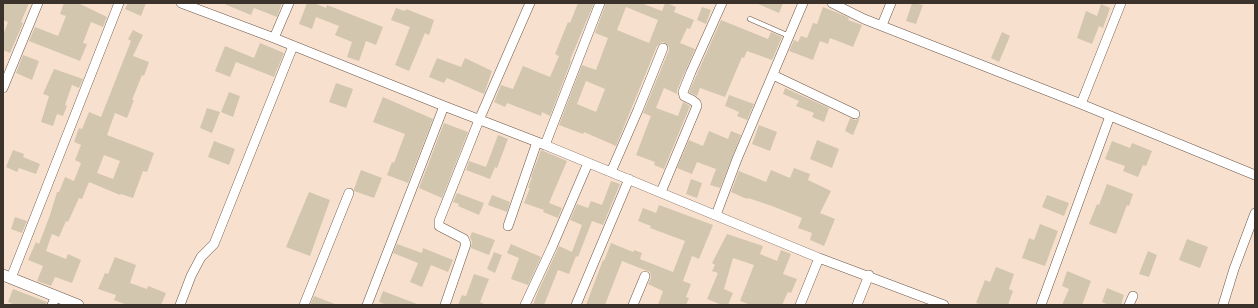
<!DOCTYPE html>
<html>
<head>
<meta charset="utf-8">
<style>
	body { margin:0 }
	#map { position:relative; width:1258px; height:308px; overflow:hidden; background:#f8e0cf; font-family:Inter,sans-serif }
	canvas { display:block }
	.frame { position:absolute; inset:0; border:4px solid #3b322b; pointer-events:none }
</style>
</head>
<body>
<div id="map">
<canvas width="1258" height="308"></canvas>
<div class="frame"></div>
</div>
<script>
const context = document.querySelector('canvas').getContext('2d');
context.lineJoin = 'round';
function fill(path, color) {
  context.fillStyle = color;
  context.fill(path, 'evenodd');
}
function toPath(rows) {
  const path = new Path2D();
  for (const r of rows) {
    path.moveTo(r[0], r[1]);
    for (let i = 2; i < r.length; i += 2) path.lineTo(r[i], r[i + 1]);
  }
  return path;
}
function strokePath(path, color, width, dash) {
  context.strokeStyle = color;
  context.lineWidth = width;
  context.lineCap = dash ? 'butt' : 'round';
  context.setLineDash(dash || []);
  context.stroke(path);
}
fill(toPath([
	[3,3,29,3,21,22,23,23,10,53,3,50,3,35,8,22,3,20],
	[64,3,78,3,107,17,103,27,91,22,83,43,87,44,80,61,29,41,35,27,58,36,66,16,60,14],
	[128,3,146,3,141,16,125,9],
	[222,3,282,3,277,17,254,8,251,15],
	[307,3,314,3,326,8,327,5,383,27,376,45,366,41,359,61,347,57,352,42,335,35,339,26,316,17,312,29,299,24],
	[578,3,594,3,570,60,571,61,550,116,542,112,541,116,507,103,505,107,494,102,501,85,513,89,523,66,550,77,559,56,555,54,568,22,570,23],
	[606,3,641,3,662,11,665,3,667,3,676,7,674,12,694,20,690,29,687,28,680,43,695,49,677,90,677,94,664,88,656,108,678,116,683,102,690,106,664,169,654,165,655,162,636,155,651,116,643,113,669,50,669,47,666,43,662,42,657,46,616,146,584,132,583,134,559,125,582,65,596,70,608,38,595,33],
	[626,7,658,20,649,43,617,30],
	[586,81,605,89,596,112,577,104],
	[756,3,783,3,779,13],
	[912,3,923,5,916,24,906,21],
	[1101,4,1110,8,1103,28,1099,26,1092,44,1077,38,1086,11,1097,16],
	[702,7,711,10,706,24,697,20],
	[823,7,843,15,849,18,848,20,862,25,853,47,830,38,828,44,820,41,813,60,789,51,794,40,798,42,801,36,807,38,813,23,817,24],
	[396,8,405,11,406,9,434,20,429,35,425,33,409,71,395,65,410,27,391,20],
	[721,20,768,39,771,32,782,37,772,60,747,51,744,58,742,57,725,97,700,88,697,96,689,92],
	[133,30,143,35,133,56,149,62,144,76,142,75,132,100,134,100,127,118,115,113,107,135,154,153,147,172,143,171,133,198,121,194,120,195,89,182,82,199,79,198,68,222,66,221,59,237,52,234,46,251,66,259,68,254,81,260,72,283,55,277,51,286,37,281,43,266,28,260,36,242,39,244,50,215,57,192,59,192,65,177,74,181,81,163,75,160,81,145,74,142,79,128,82,129,89,112,101,117,131,41,128,39],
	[104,155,120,161,113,179,97,173],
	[1002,32,1010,36,999,62,991,58],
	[260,43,284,53,274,77,236,62,230,77,215,71,225,46,254,58],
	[23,55,39,61,32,80,16,73],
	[437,58,461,67,465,58,492,71,484,94,447,78,444,83,429,77],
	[54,69,83,79,79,88,72,85,65,105,67,106,63,116,57,114,53,126,41,122,49,96,43,94],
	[336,83,353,89,346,108,329,102],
	[785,88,829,108,824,122,812,117,814,113,796,106,799,101,783,94],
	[229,92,240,96,233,117,221,112],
	[729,95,754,104,747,120,737,116,739,112,725,106],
	[383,97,433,119,408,183,387,175,392,162,394,163,405,134,373,122],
	[207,108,220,112,212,133,200,128],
	[850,118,855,120,860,118,853,135,845,131],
	[444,123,468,132,442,198,419,188],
	[759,125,777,132,770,151,752,144],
	[709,131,728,139,731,131,741,135,720,188,710,185,716,169,697,162,692,174,677,168,689,140,703,146],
	[498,135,508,139,497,168,495,167,490,179,466,170,469,161,486,167],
	[817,140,839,149,832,168,810,159],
	[214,141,235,149,229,165,208,157],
	[1112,141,1130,148,1132,143,1152,151,1146,166,1143,165,1138,177,1123,171,1125,166,1105,159],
	[13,150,24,154,23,157,40,164,36,174,19,168,17,172,6,167],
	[541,150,567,161,549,203,562,208,558,218,543,212,544,210,524,203,530,188,528,188,532,177,531,177],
	[794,168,810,174,808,180,831,191,820,213,835,219,824,246,810,240,812,233,798,228,802,218,772,206,748,198,747,199,731,192,739,171,766,182,771,170,790,178],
	[361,170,382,178,374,198,354,191,354,189],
	[691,179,702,183,697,198,686,194],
	[611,181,620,184,603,225,592,221,578,257,576,256,569,274,558,270,544,305,533,305,537,294,559,246,572,252,582,225,570,220,577,204,588,208,591,201,602,205],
	[1107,184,1133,194,1129,206,1127,205,1116,234,1089,224,1097,204,1099,205],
	[309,192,330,200,310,256,286,247],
	[457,193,484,203,479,215,458,206,459,204,453,202],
	[492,195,510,202,507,212,488,205],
	[1047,195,1069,203,1064,216,1042,207],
	[659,205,713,225,699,259,692,256,683,281,691,284,686,297,689,298,686,305,658,305,663,291,648,284,651,278,650,272,622,261,605,305,586,305,603,260,604,261,611,243,633,252,634,250,642,253,640,259,673,272,685,241,650,228,651,226,638,221,643,208,656,213],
	[15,217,27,221,22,233,11,229],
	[1040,224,1058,231,1045,266,1022,258,1029,238,1034,240],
	[472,232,495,240,489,255,471,248,472,242,470,237],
	[727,234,763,246,760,254,777,261,781,250,791,254,783,274,797,279,791,293,788,292,782,305,751,305,740,301,754,265,733,258,724,289,733,293,728,305,722,305,707,299,718,273,712,271,715,265,712,263],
	[1187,239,1208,247,1200,268,1179,260],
	[397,244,422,253,423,248,453,260,448,272,431,265,422,287,410,282,418,263,393,253],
	[511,244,541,257,528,285,511,279,519,258,507,253],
	[1148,251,1157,255,1149,277,1139,274],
	[494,252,502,255,495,273,487,269],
	[115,257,136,265,130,283,147,289,148,286,166,293,161,305,127,305,114,300,116,295,98,289,105,273,108,274],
	[996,267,1014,274,1009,289,1013,291,1008,305,983,305,976,303,985,280,990,282],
	[1067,271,1091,281,1082,305,1062,305,1069,289,1062,286],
	[474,274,489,279,480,302,486,305,458,305,462,295,466,296],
	[1107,288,1124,295,1121,305,1109,305,1102,302],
	[13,289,47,302,46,305,15,305,8,302],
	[383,291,417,304,417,305,386,305,379,302],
	[314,296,335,304,335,305,310,305]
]), '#d2c6ae');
const service = toPath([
	[750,19,789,36]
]);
const minor = toPath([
	[181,3,274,38,444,106,545,145,819,258,944,305],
	[832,3,864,19,1081,104,1255,175],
	[882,25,891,3],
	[274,38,289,3],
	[773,75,855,114],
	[3,88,38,3],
	[1081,104,1121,3],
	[545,145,600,3],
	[611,172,638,110,663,48],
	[661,192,697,106,696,103,692,100,684,96,683,92,691,72,722,3],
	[716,215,737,159,803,3],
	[508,226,537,142],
	[11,278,119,3],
	[52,305,56,296],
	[180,305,191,276,201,257,214,244,293,46],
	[304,305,349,193],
	[367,305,444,106],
	[445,305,466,244,464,239,439,226,439,221,479,120,530,3],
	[525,305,552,247,588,163],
	[576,305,629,179],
	[633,305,645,276],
	[800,305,819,258],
	[857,305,869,275],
	[1041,305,1110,116],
	[1129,305,1133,296],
	[1223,305,1234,269,1255,213]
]);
const tertiary = toPath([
	[3,275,78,305]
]);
strokePath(service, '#6b5748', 5.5);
strokePath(minor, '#6b5748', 10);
strokePath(tertiary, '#6b5748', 12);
strokePath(service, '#fff', 4.5);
strokePath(minor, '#fff', 9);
strokePath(tertiary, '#fff', 11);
</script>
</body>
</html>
